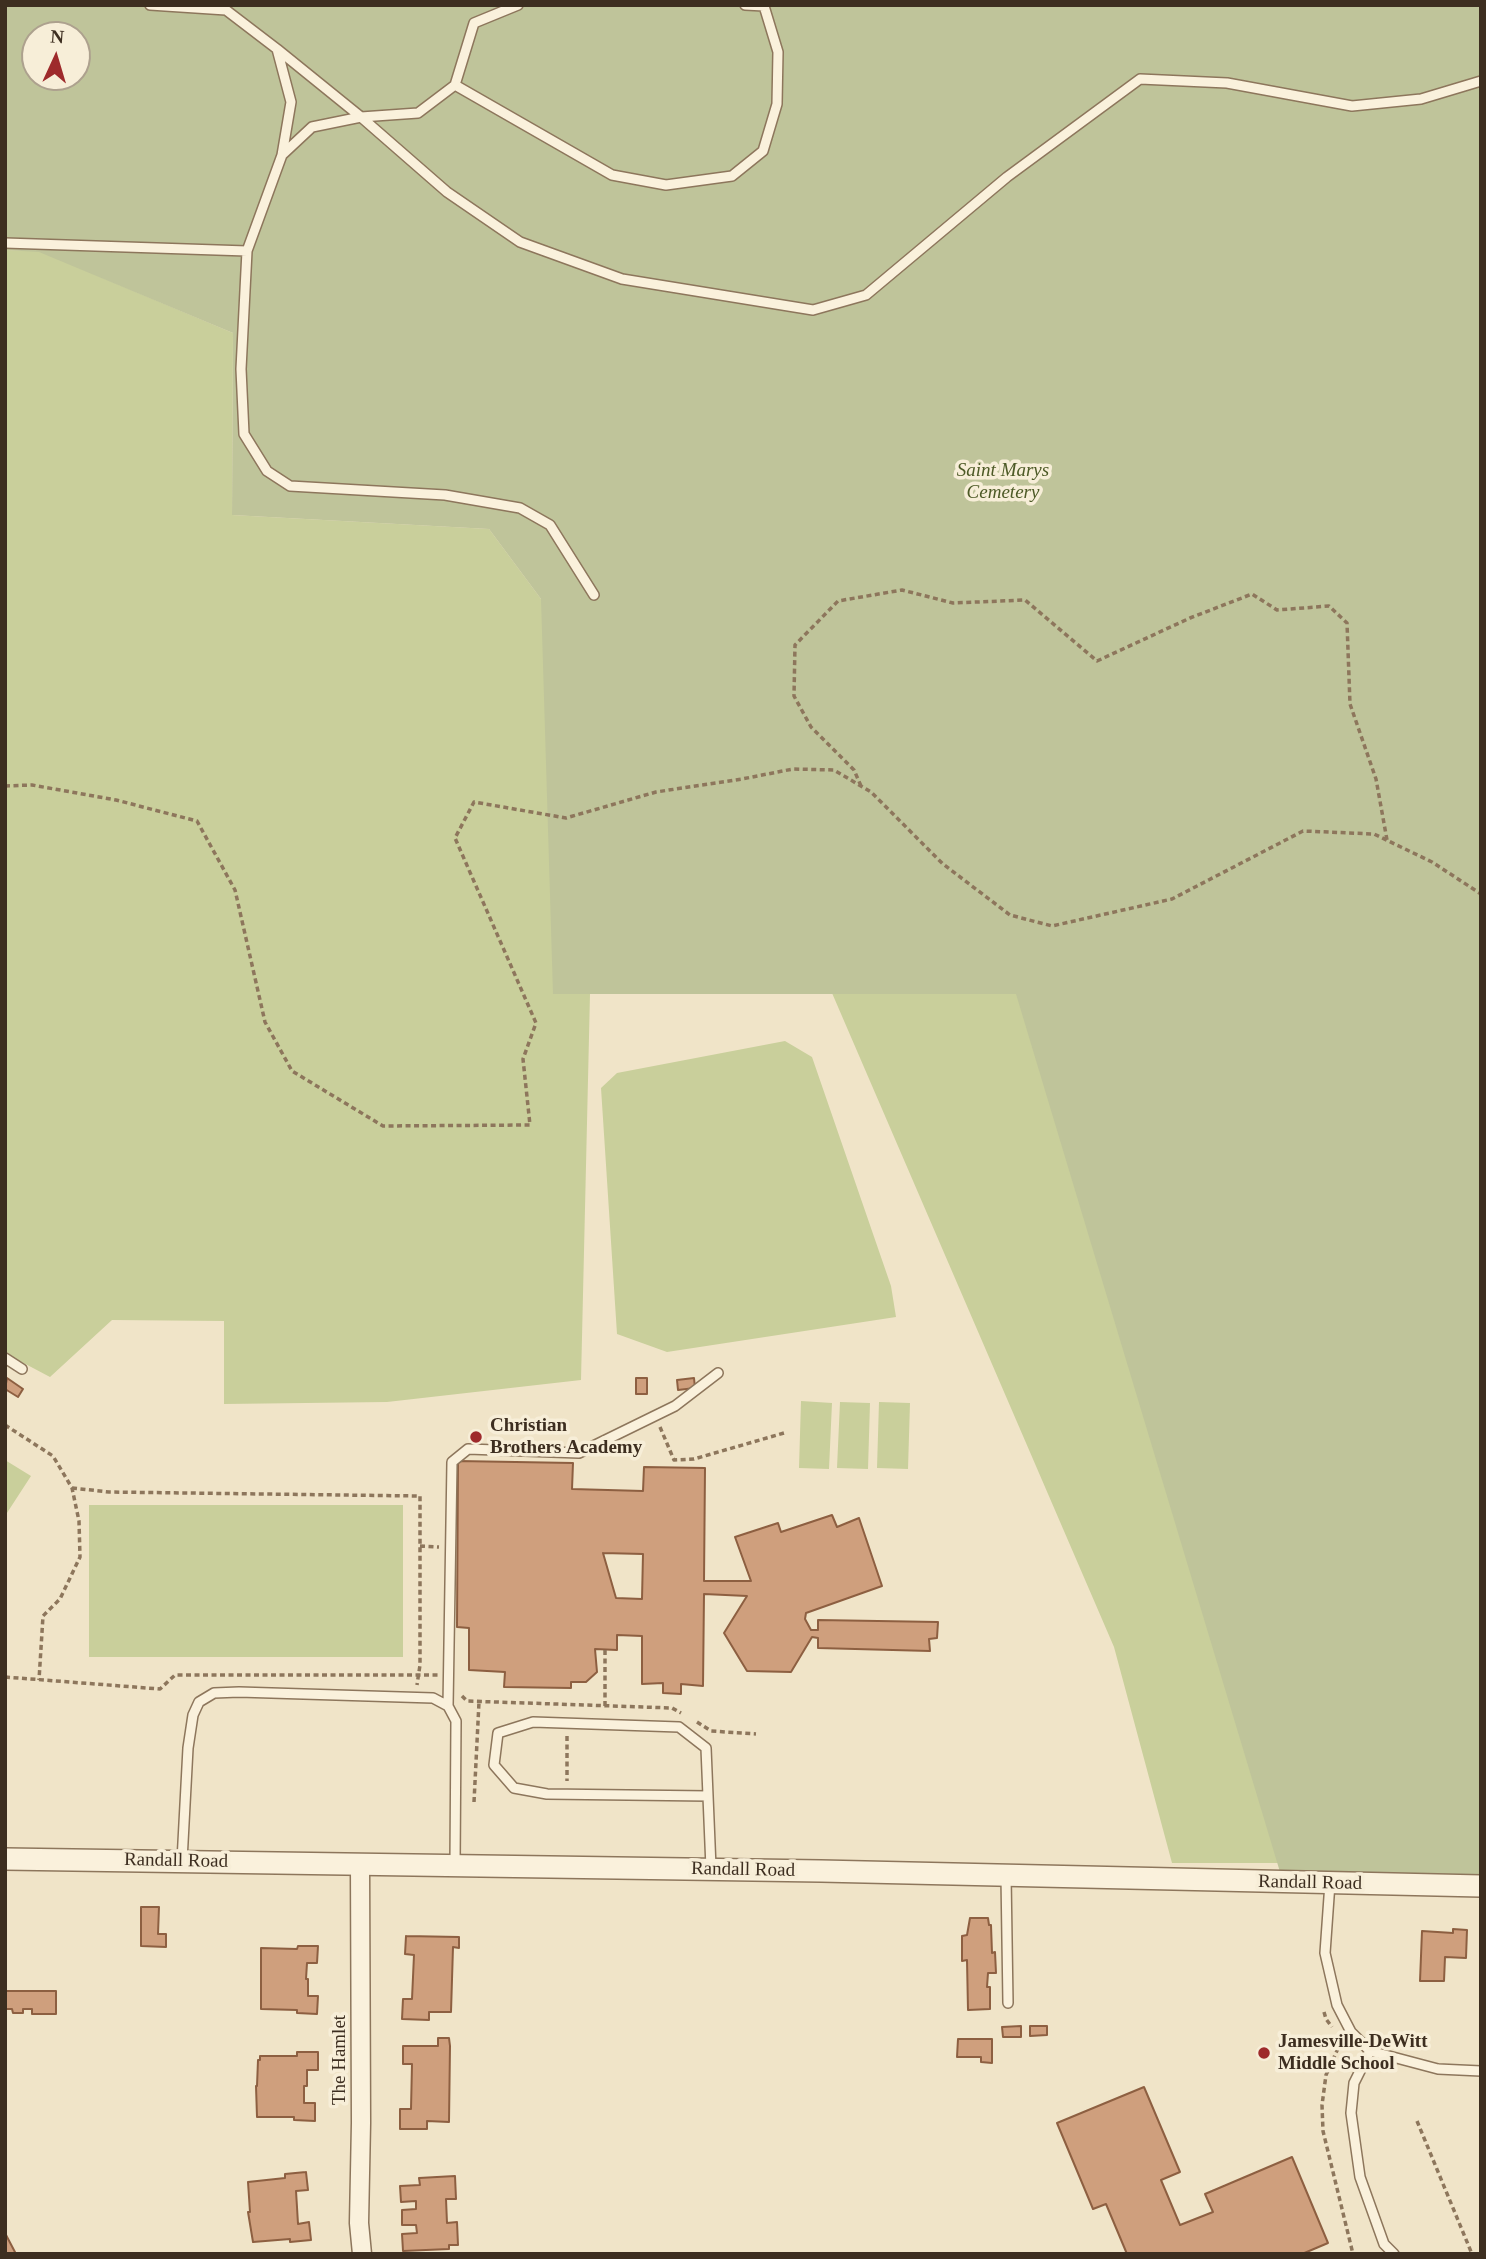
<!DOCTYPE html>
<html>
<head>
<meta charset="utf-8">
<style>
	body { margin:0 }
	#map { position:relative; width:1486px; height:2259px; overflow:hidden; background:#f0e4c8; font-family:"Times New Roman",serif }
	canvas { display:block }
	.frame { position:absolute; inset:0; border:7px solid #3d2e20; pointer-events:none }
	.north { position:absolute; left:21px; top:21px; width:70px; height:70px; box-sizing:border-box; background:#f7eed8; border:2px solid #ada18e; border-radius:50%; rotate:4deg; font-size:19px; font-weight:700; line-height:28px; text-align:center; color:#3d2e20 }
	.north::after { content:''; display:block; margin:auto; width:24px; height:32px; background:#9e2a2b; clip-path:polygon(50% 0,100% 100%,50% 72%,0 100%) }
</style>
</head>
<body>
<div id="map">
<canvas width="1486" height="2259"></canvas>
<div class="frame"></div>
<div class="north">N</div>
</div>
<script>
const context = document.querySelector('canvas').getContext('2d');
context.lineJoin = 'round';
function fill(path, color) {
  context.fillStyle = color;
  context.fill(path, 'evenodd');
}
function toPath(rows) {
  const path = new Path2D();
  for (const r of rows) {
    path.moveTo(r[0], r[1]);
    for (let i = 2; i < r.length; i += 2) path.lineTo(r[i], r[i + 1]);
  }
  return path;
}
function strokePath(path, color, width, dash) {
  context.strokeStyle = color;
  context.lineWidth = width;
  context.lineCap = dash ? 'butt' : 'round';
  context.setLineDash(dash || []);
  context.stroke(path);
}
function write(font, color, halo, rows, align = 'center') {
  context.font = font + ' "Times New Roman",serif';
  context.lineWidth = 7;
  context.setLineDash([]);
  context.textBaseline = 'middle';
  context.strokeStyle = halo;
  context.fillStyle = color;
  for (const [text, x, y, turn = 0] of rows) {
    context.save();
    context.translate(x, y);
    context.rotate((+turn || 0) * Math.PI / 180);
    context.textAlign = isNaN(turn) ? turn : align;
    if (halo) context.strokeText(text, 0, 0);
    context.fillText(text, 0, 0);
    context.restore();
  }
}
fill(toPath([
	[1481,5,1481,1863,1172,1863,1114,1647,832,993,590,994,581,1380,387,1402,224,1404,224,1321,112,1320,50,1377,16,1359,5,1351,5,250,39,251,233,333,232,515,489,529,541,599],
	[785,1041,812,1057,891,1286,896,1317,667,1352,617,1334,601,1088,617,1073],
	[801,1401,832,1403,829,1469,799,1468],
	[840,1402,870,1403,868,1469,837,1468],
	[879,1402,910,1403,908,1469,877,1468],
	[5,1460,31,1476,5,1516],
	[89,1505,403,1505,403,1657,89,1657]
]), '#c9cf9b');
fill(toPath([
	[5,5,1481,5,1481,1886,1283,1882,1016,994,553,994,541,599,489,529,232,515,233,333,39,252,5,250],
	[35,35,77,35,77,77,35,77]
]), '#bfc49a');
const building = toPath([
	[7,1378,23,1389,18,1397,5,1389,7,1378],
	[636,1378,647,1378,647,1394,636,1394,636,1378],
	[694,1378,695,1388,678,1390,677,1380,694,1378],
	[458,1461,573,1463,572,1489,643,1491,644,1467,705,1468,704,1581,751,1581,735,1537,778,1523,781,1532,832,1515,837,1527,859,1518,882,1586,806,1613,805,1619,811,1630,818,1630,818,1620,938,1622,937,1638,929,1639,930,1651,818,1648,818,1638,812,1637,791,1672,747,1671,724,1633,747,1596,704,1594,703,1686,681,1684,681,1694,663,1693,663,1683,642,1684,642,1636,617,1635,617,1650,595,1649,597,1672,586,1682,571,1682,571,1688,504,1687,505,1672,469,1670,469,1628,457,1627,458,1461],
	[603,1553,643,1554,642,1599,616,1598,603,1553],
	[141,1907,159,1907,158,1934,166,1934,166,1947,141,1946,141,1907],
	[970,1918,988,1918,989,1925,991,1925,992,1953,995,1952,996,1973,988,1973,987,1987,990,1987,990,2009,968,2010,967,1960,962,1961,962,1936,967,1935,970,1918],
	[1453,1929,1467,1930,1466,1958,1445,1957,1444,1981,1420,1981,1422,1931,1453,1933,1453,1929],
	[406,1936,459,1937,459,1948,453,1947,451,2012,429,2012,429,2020,402,2019,403,1999,412,1999,414,1955,405,1954,406,1936],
	[298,1946,318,1946,317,1963,307,1963,306,1979,308,1979,308,1996,318,1996,317,2014,297,2013,297,2010,261,2009,261,1948,297,1949,298,1946],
	[5,1991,56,1991,56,2014,32,2014,32,2009,23,2009,23,2013,13,2013,12,2009,5,2009,5,1991],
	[1021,2026,1021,2037,1003,2037,1002,2027,1021,2026],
	[1030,2026,1047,2026,1047,2035,1030,2036,1030,2026],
	[438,2038,449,2038,450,2046,449,2122,427,2121,427,2129,400,2129,400,2109,411,2109,412,2064,403,2064,403,2046,438,2046,438,2038],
	[958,2039,992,2039,992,2063,981,2062,981,2057,957,2057,958,2039],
	[297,2052,318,2052,318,2070,307,2070,307,2086,304,2086,304,2103,315,2103,315,2121,294,2120,294,2117,257,2117,256,2086,257,2086,258,2060,260,2060,260,2056,297,2056,297,2052],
	[1144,2087,1180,2172,1161,2180,1180,2225,1213,2212,1205,2194,1292,2157,1328,2243,1302,2254,1127,2254,1106,2204,1093,2209,1057,2123,1144,2087],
	[306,2172,308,2190,296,2191,297,2207,298,2224,309,2222,311,2240,290,2242,290,2239,253,2242,248,2212,250,2212,248,2182,285,2178,285,2174,306,2172],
	[455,2176,456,2199,446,2199,447,2223,457,2222,458,2245,449,2245,449,2249,403,2251,402,2234,417,2233,416,2225,402,2225,402,2210,416,2209,416,2201,401,2202,400,2186,420,2185,419,2178,455,2176],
	[5,2233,16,2254,5,2254,5,2233]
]);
fill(building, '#cf9f7d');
strokePath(building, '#8d5f41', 2);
const service = toPath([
	[277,49,361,117,418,113,455,85,474,23,518,5],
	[455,85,612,175,666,185,732,176,763,151,777,104,778,52,764,6,745,5],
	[282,155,312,127,361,117,447,192,520,242,622,279,813,310,866,295,1007,177,1140,79,1227,83,1352,106,1421,99,1481,81],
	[5,243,247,251,282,155,291,102,277,49,226,10,150,5],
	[247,251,241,369,244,434,267,471,290,486,445,495,520,508,550,525,594,595],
	[5,1358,22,1369],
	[448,1706,452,1462,468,1449,579,1453,675,1406,718,1373],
	[708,1796,547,1794,514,1788,494,1765,498,1733,533,1722,679,1727,706,1748,711,1868],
	[182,1861,188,1748,193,1715,199,1702,214,1693,239,1692,433,1698,448,1706,456,1721,455,1864],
	[1006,1876,1008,2003],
	[1330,1883,1325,1953,1337,2005,1351,2032,1370,2051,1438,2069,1481,2071],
	[1370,2051,1354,2083,1351,2113,1360,2177,1384,2244,1394,2254]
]);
const minor = toPath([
	[360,1865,361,2123,359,2223,362,2254]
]);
const tertiary = toPath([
	[5,1859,821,1871,1481,1886]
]);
strokePath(service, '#8d765c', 12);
strokePath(minor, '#8d765c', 21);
strokePath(tertiary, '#8d765c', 24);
strokePath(toPath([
	[5,786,32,785,116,800,197,821,235,890,265,1022,292,1071,383,1126,530,1125,523,1059,536,1023,455,838,474,802,566,818,656,792,742,779,793,769,834,770,871,792,943,864,1010,915,1052,926,1172,899,1303,831,1374,834,1432,862,1481,894],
	[861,786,854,770,811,727,794,696,795,645,838,601,902,590,953,603,1025,600,1097,661,1190,618,1252,594,1277,610,1329,606,1347,623,1350,704,1376,779,1387,840],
	[5,1425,53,1456,72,1488,79,1521,80,1557,60,1599,43,1616,39,1680],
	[660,1427,674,1460,694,1459,784,1433],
	[72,1488,109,1492,420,1496,420,1665,417,1685],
	[420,1546,439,1547],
	[5,1677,160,1689,175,1675,438,1675],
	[462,1696,467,1701,672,1708,681,1713],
	[605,1706,605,1650],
	[697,1722,711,1731,756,1734],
	[567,1736,567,1781],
	[474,1802,479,1702],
	[1324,2012,1326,2019,1332,2027],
	[1339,2040,1340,2044,1326,2075,1322,2105,1323,2131,1353,2254],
	[1417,2121,1472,2254]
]), '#8d765c', 3.5, [5, 3.5]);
strokePath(service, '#faf1dc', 9);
strokePath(minor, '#faf1dc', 18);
strokePath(tertiary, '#faf1dc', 21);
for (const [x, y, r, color] of [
	[476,1437,7,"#9e2a2b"],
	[1264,2053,7,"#9e2a2b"]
]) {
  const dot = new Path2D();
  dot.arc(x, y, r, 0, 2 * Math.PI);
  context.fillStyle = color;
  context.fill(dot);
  strokePath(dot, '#f7eed8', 2.5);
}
write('italic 19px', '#4d5a26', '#f7eed8', [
	["Saint Marys",1003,471],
	["Cemetery",1003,493]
]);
write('bold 19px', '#3d2e20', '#f7eed8', [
	["Christian",490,1426],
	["Brothers Academy",490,1448],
	["Jamesville-DeWitt",1278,2042],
	["Middle School",1278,2064]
], 'left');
write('19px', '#3d2e20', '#f7eed8', [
	["Randall Road",176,1861,1],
	["Randall Road",743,1870,1],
	["Randall Road",1310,1883,1],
	["The Hamlet",340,2060,-90]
]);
</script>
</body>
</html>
